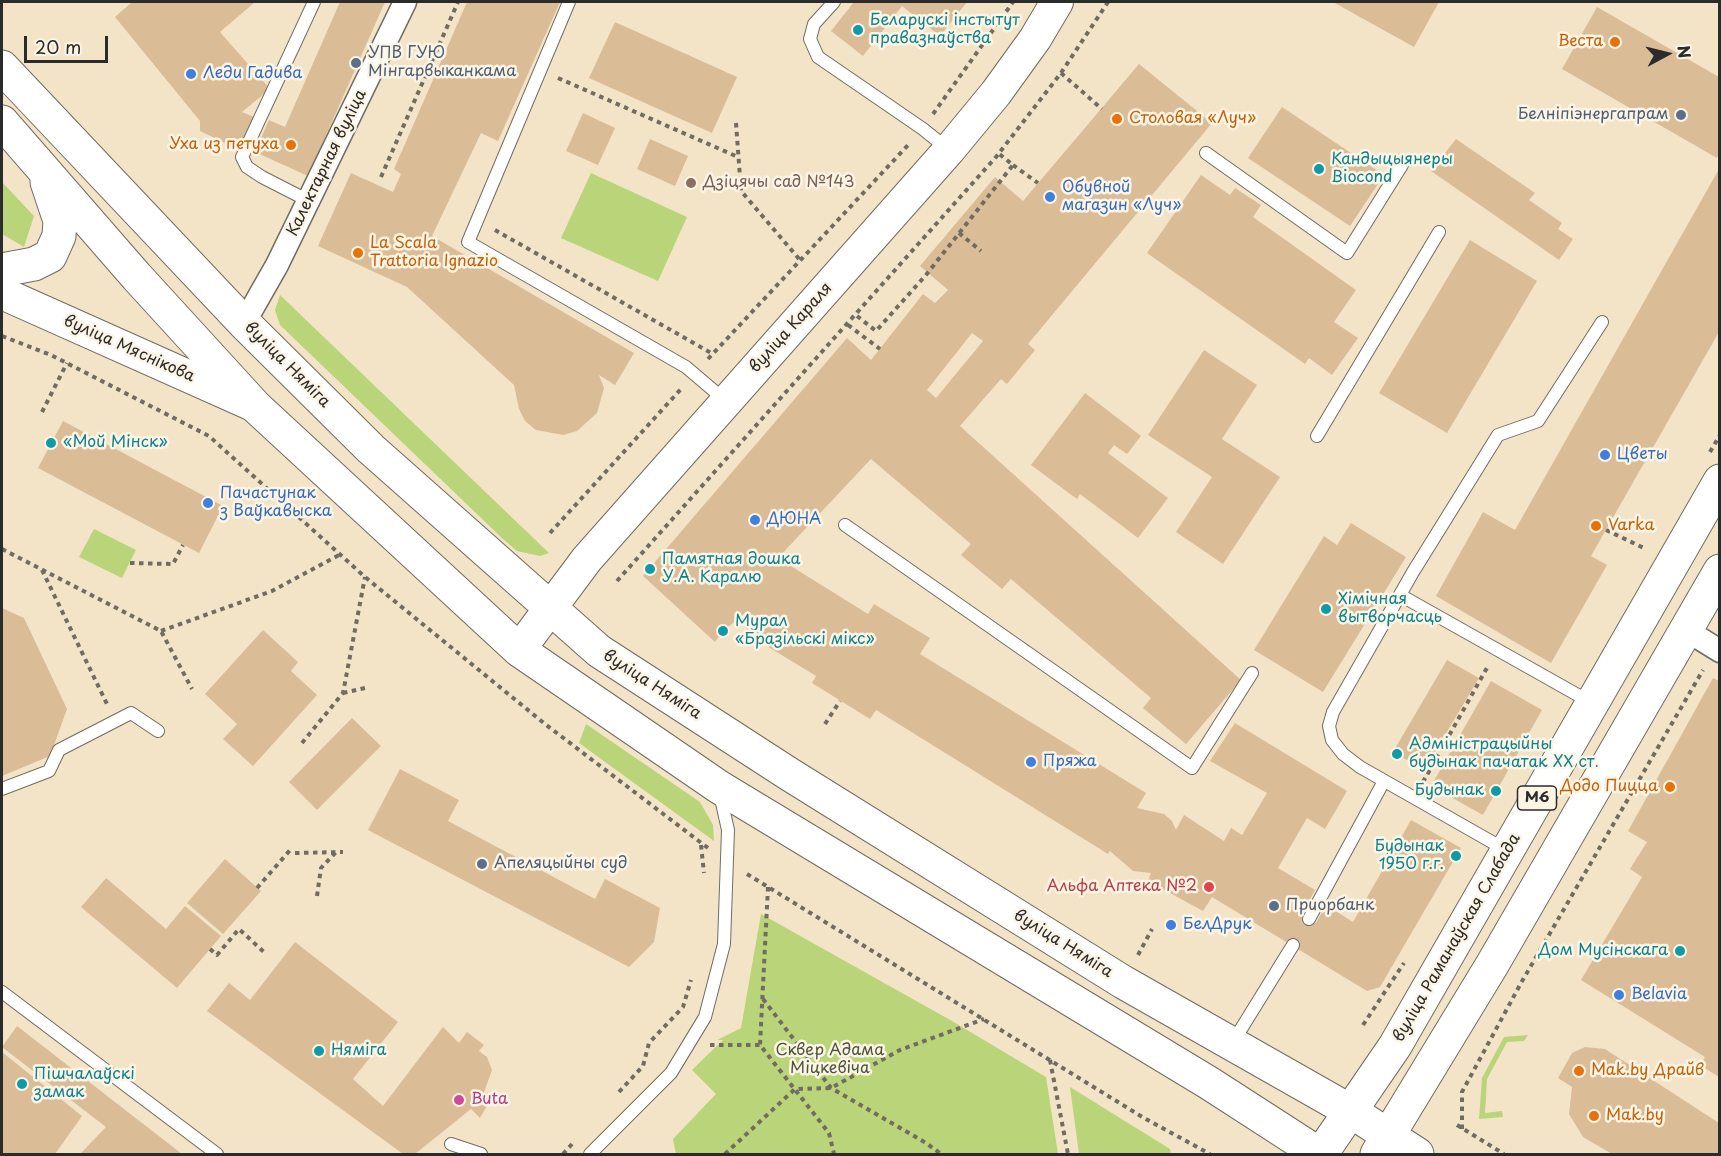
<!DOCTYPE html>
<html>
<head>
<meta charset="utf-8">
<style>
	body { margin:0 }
	#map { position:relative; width:1721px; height:1156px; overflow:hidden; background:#f3e4c8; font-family:"Playpen Sans",sans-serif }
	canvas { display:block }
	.frame { position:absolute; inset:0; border:3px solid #2b2b2b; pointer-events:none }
	.north { position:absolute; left:1637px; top:24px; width:60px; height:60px; -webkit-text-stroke:4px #fcf5e5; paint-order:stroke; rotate:83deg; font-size:16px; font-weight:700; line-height:24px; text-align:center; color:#2b2b2b }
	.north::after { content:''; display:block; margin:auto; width:21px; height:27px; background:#2b2b2b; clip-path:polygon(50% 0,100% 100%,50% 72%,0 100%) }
	.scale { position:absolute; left:24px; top:36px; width:84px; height:27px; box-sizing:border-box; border:3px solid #2b2b2b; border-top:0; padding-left:8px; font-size:18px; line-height:21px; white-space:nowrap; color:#2b2b2b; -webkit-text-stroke:4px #fcf5e5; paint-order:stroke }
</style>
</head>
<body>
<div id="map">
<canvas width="1721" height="1156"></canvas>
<div class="frame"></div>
<div class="north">N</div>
<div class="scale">20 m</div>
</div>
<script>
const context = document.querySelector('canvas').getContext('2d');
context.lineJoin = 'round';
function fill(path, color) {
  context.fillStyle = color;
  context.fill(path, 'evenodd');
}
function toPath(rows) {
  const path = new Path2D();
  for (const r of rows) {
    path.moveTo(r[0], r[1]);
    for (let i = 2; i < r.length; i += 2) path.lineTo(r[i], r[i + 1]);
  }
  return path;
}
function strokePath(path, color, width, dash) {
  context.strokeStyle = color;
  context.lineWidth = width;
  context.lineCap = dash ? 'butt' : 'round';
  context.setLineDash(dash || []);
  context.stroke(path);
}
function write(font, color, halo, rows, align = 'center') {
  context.font = font + ' "Playpen Sans",sans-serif';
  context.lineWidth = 5;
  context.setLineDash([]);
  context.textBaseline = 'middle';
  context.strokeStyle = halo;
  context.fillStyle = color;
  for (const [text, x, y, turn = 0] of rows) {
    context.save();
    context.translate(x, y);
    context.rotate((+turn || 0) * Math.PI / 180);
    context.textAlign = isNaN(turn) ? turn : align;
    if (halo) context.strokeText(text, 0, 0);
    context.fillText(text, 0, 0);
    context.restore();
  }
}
fill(toPath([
	[591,173,687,217,658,281,561,238],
	[2,182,34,216,24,247,2,234],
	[280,295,549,553,540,556,517,551,503,539,280,325,275,310],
	[94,529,136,550,122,578,79,557],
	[586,724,700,802,713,825,714,841,579,743],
	[761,914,952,1021,1046,1077,1058,1154,676,1154,673,1139,716,1094,692,1070,723,1040,717,1040,741,1028],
	[1528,1035,1524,1041,1507,1042,1487,1079,1485,1113,1502,1111,1503,1117,1479,1119,1482,1078,1504,1037],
	[1070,1087,1170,1149,1171,1154,1079,1154]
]), '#b9d479');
fill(toPath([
	[132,2,255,2,220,32,270,89,242,112,254,117,238,149,200,131,200,121,115,17],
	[340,2,385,2,308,176,255,152,269,120,285,127],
	[467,2,560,2,498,141,481,133,432,236,634,353,615,385,599,375,604,388,597,413,577,431,563,435,536,430,525,421,519,409,514,385,407,287,318,246,351,173,393,192,401,174,394,169],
	[854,2,967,2,940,36,902,6,863,56,831,31],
	[1333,2,1439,2,1414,47],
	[1597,7,1719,77,1719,153,1717,158,1562,69],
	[615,22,737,77,712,133,589,78],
	[1139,64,1212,123,1028,344,1035,350,1007,384,1001,379,960,426,1241,680,1186,744,1143,708,1151,698,1011,579,1002,589,961,555,971,544,871,459,778,558,868,614,874,604,930,638,920,654,1146,793,1137,808,1164,814,1172,821,1176,830,1184,815,1224,841,1231,828,1242,835,1267,793,1210,761,1235,723,1347,791,1325,829,1307,818,1278,868,1315,890,1302,914,1316,923,1326,905,1353,922,1411,820,1461,848,1380,987,1367,991,1212,897,1203,911,1148,881,1151,873,1133,871,1110,851,1108,854,876,710,870,719,812,683,816,676,744,632,752,618,745,613,723,631,715,642,643,576,847,338,871,360,923,294,935,303,948,290,920,266,995,177,1023,201],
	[972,333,983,341,936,398,927,390],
	[1282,107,1384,175,1350,226,1248,158],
	[583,113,615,128,598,165,566,151],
	[650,139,688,156,675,186,637,169],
	[1456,139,1535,193,1529,200,1562,223,1558,229,1573,239,1559,260,1431,171],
	[1719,169,1719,332,1591,556,1607,565,1551,663,1436,596,1483,512,1515,530],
	[1201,175,1230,195,1235,188,1261,205,1253,217,1356,290,1334,322,1358,338,1332,375,1309,358,1305,364,1147,253],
	[1470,240,1537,281,1447,433,1379,393],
	[1204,350,1257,385,1222,439,1280,477,1223,564,1176,532,1212,477,1148,435],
	[1085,393,1141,436,1127,454,1114,445,1108,453,1168,498,1138,538,1080,494,1077,499,1031,465],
	[63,421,223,506,199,553,38,468],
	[1351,523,1406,557,1323,692,1254,650,1324,536,1337,545],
	[2,608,24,618,67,709,50,756,2,776],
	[263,630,298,662,291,671,317,695,253,766,223,739,237,724,205,694],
	[1447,660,1479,678,1424,770,1393,752],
	[1713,678,1719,681,1719,1077,1700,1065,1705,1057,1581,980,1642,877,1630,869,1647,842,1628,831],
	[1491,681,1542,710,1483,815,1431,786],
	[352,718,381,746,317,810,289,782],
	[400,769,459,800,448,821,595,899,605,879,660,908,654,942,629,967,368,830],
	[225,859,261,891,223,934,187,903],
	[106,878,166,929,185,906,221,936,177,988,81,907],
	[295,942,398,1022,353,1079,383,1106,443,1027,459,1043,467,1032,484,1045,479,1051,487,1057,492,1070,484,1092,493,1095,480,1118,471,1109,415,1154,403,1154,207,1011,229,983,250,1000],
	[17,1026,182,1154,80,1154,106,1127,2,1047],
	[1585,1047,1605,1049,1719,1123,1719,1154,1612,1154,1583,1137,1569,1114,1572,1087,1558,1078,1572,1053],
	[2,1052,82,1116,55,1154,2,1154]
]), '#dabc97');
const lane = toPath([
	[569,2,468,242,686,367,726,401],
	[834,2,814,24,810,39,818,57,923,129,949,150],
	[1206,153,1347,253,1402,165],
	[309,201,262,177,247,167,242,157,314,2],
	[1317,436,1439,232],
	[845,525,1192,768,1252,673],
	[1400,595,1592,703],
	[2,789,49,771,59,750,131,713,158,731],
	[1506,850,1360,767,1343,754,1332,740,1329,726,1333,712,1413,572,1498,435,1538,421,1602,322],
	[1309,919,1384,781],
	[2,992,217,1154],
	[1233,1042,1293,945],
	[451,1144,481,1154],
	[590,1154,671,1073,705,1017,724,944,728,830,720,794]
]);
const street = toPath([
	[244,323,277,265,405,2],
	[1686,630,1720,651]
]);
const secondary = toPath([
	[2,293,255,406],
	[519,650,587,559,949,150,996,93,1035,39,1057,2]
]);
const primary = toPath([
	[2,67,244,323,371,449,599,651,789,774,1123,982,1352,1112,1417,1154],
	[2,122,137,277,255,406,519,650,719,787,1209,1083,1319,1154],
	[2,270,34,264,50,256,59,236,60,221,47,182],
	[1321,1154,1395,1046,1720,481],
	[1377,1154,1492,965,1720,571]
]);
strokePath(lane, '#716c62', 14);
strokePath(street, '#716c62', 25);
strokePath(secondary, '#716c62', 34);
strokePath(primary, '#716c62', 35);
strokePath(toPath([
	[1061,73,1102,109],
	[558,78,738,157],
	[933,114,1013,2],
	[736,123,741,191,800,260],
	[1013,165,1038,183],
	[381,177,458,2],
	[495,230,713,354],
	[959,233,981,251],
	[857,316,876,331,926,275,1013,165,998,153],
	[848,325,880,349],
	[2,336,51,355,209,436,365,577,545,724,708,848],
	[708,359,910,143],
	[42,412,67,363],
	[1710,452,1720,435],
	[1606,530,1646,549],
	[550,533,681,389],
	[2,549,161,631,192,689],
	[130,563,173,564,183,545],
	[42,570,107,704],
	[617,581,996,157,1061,73,1108,2],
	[161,631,272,591,341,554],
	[343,693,365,688],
	[825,724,840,701],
	[302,743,343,693,365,577],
	[1423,782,1488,666],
	[701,845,704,873],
	[295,853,343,852],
	[747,874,1144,1118,1210,1154],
	[768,887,760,1045,829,1133,834,1154],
	[257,888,291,849],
	[317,896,321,868,336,852],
	[210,949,217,955,239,929,266,954],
	[1138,955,1152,929],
	[763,999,831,1088,926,1143,941,1154],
	[1363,1025,1404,963],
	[710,1045,760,1045],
	[1050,1060,1068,1154],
	[619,1092,643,1066,649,1043,683,1007,691,980],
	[1457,1125,1504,1154],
	[1462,1129,1462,1092,1521,983,1703,670],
	[563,1154,572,1144],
	[725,1154,795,1089,831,1088,900,1050,984,1019]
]), '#716c62', 4, [4.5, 4.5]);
strokePath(lane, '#fff', 12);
strokePath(street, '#fff', 22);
strokePath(secondary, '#fff', 32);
strokePath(primary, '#fff', 33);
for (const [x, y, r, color] of [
	[858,30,6,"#0f9aa8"],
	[1615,42,6,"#e8710a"],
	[356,63,6,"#5c6f8a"],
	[191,74,6,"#3f7fe0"],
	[1681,115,6,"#5c6f8a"],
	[1117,119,6,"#e8710a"],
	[291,145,6,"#e8710a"],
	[1319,169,6,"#0f9aa8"],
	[691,183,6,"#8d6e63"],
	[1050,197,6,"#3f7fe0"],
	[358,253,6,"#e8710a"],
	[51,443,6,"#0f9aa8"],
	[1605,455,6,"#3f7fe0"],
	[208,503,6,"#3f7fe0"],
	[755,520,6,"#3f7fe0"],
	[1596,526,6,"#e8710a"],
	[650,569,6,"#0f9aa8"],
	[1326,609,6,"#0f9aa8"],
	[723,631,6,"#0f9aa8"],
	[1397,754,6,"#0f9aa8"],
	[1031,762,6,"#3f7fe0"],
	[1670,787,6,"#e8710a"],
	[1496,791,6,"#0f9aa8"],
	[1456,856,6,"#0f9aa8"],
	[482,864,6,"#5c6f8a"],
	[1209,887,6,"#e0444e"],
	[1274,906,6,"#5c6f8a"],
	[1171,925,6,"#3f7fe0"],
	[1680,951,6,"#0f9aa8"],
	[1619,995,6,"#3f7fe0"],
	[319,1051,6,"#0f9aa8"],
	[1579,1071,6,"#e8710a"],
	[22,1084,6,"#0f9aa8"],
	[459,1100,6,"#d1479c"],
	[1594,1116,6,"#e8710a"]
]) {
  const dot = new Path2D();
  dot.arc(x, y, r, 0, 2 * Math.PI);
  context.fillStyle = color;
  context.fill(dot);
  strokePath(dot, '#fcf5e5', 2);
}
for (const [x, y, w] of [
	[1537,798,39]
]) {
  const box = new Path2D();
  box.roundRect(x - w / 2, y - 12, w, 24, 4.5);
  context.fillStyle = '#fcf5e5';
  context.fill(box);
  strokePath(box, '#2b2b2b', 1.5);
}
write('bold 15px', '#2b2b2b', null, [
	["М6",1537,798]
]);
write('16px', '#0d838f', '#fcf5e5', [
	["Беларускі інстытут",870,21],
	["правазнаўства",870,39],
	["Кандыцыянеры",1331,160],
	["Biocond",1331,178],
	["«Мой Мінск»",63,443],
	["Памятная дошка",662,560],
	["У.А. Каралю",662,578],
	["Хімічная",1338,600],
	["вытворчасць",1338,618],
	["Мурал",735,622],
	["«Бразільскі мікс»",735,640],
	["Адміністрацыйны",1409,745],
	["будынак пачатак XX ст.",1409,763],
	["Будынак",1484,791,"right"],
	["Будынак",1444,847,"right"],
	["1950 г.г.",1444,865,"right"],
	["Дом Мусінскага",1668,951,"right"],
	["Няміга",331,1051],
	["Пішчалаўскі",34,1075],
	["замак",34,1093]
], 'left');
write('16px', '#c56008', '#fcf5e5', [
	["Веста",1603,42,"right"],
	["Столовая «Луч»",1129,119],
	["Уха из петуха",279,145,"right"],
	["La Scala",370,244],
	["Trattoria Ignazio",370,262],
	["Varka",1608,526],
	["Додо Пицца",1658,787,"right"],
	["Маk.by Драйв",1591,1071],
	["Mak.by",1606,1116]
], 'left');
write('16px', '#4e5e75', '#fcf5e5', [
	["УПВ ГУЮ",368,54],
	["Мінгарвыканкама",368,72],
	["Белніпіэнергапрам",1669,115,"right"],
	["Апеляцыйны суд",494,864],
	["Приорбанк",1286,906]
], 'left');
write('16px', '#366cbe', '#fcf5e5', [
	["Леди Гадива",203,74],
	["Обувной",1062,188],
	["магазин «Луч»",1062,206],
	["Цветы",1617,455],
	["Пачастунак",220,494],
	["з Ваўкавыска",220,512],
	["ДЮНА",767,520],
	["Пряжа",1043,762],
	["БелДрук",1183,925],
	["Belavia",1631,995]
], 'left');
write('16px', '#2b2b2b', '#fcf5e5', [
	["Калектарная вуліца",327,163,-64],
	["вуліца Караля",791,328,-48],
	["вуліца Мяснікова",129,349,24],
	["вуліца Няміга",287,365,45],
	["вуліца Няміга",652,685,33],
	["вуліца Раманаўская Слабада",1457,938,-60],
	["вуліца Няміга",1063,944,32]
]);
write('16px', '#785e54', '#fcf5e5', [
	["Дзіцячы сад №143",703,183]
], 'left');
write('16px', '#be3a42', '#fcf5e5', [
	["Альфа Аптека №2",1197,887]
], 'right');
write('16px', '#4e553e', '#fcf5e5', [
	["Сквер Адама",830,1051],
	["Міцкевіча",830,1069]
]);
write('16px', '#b23c85', '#fcf5e5', [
	["Buta",471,1100]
], 'left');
</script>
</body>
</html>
